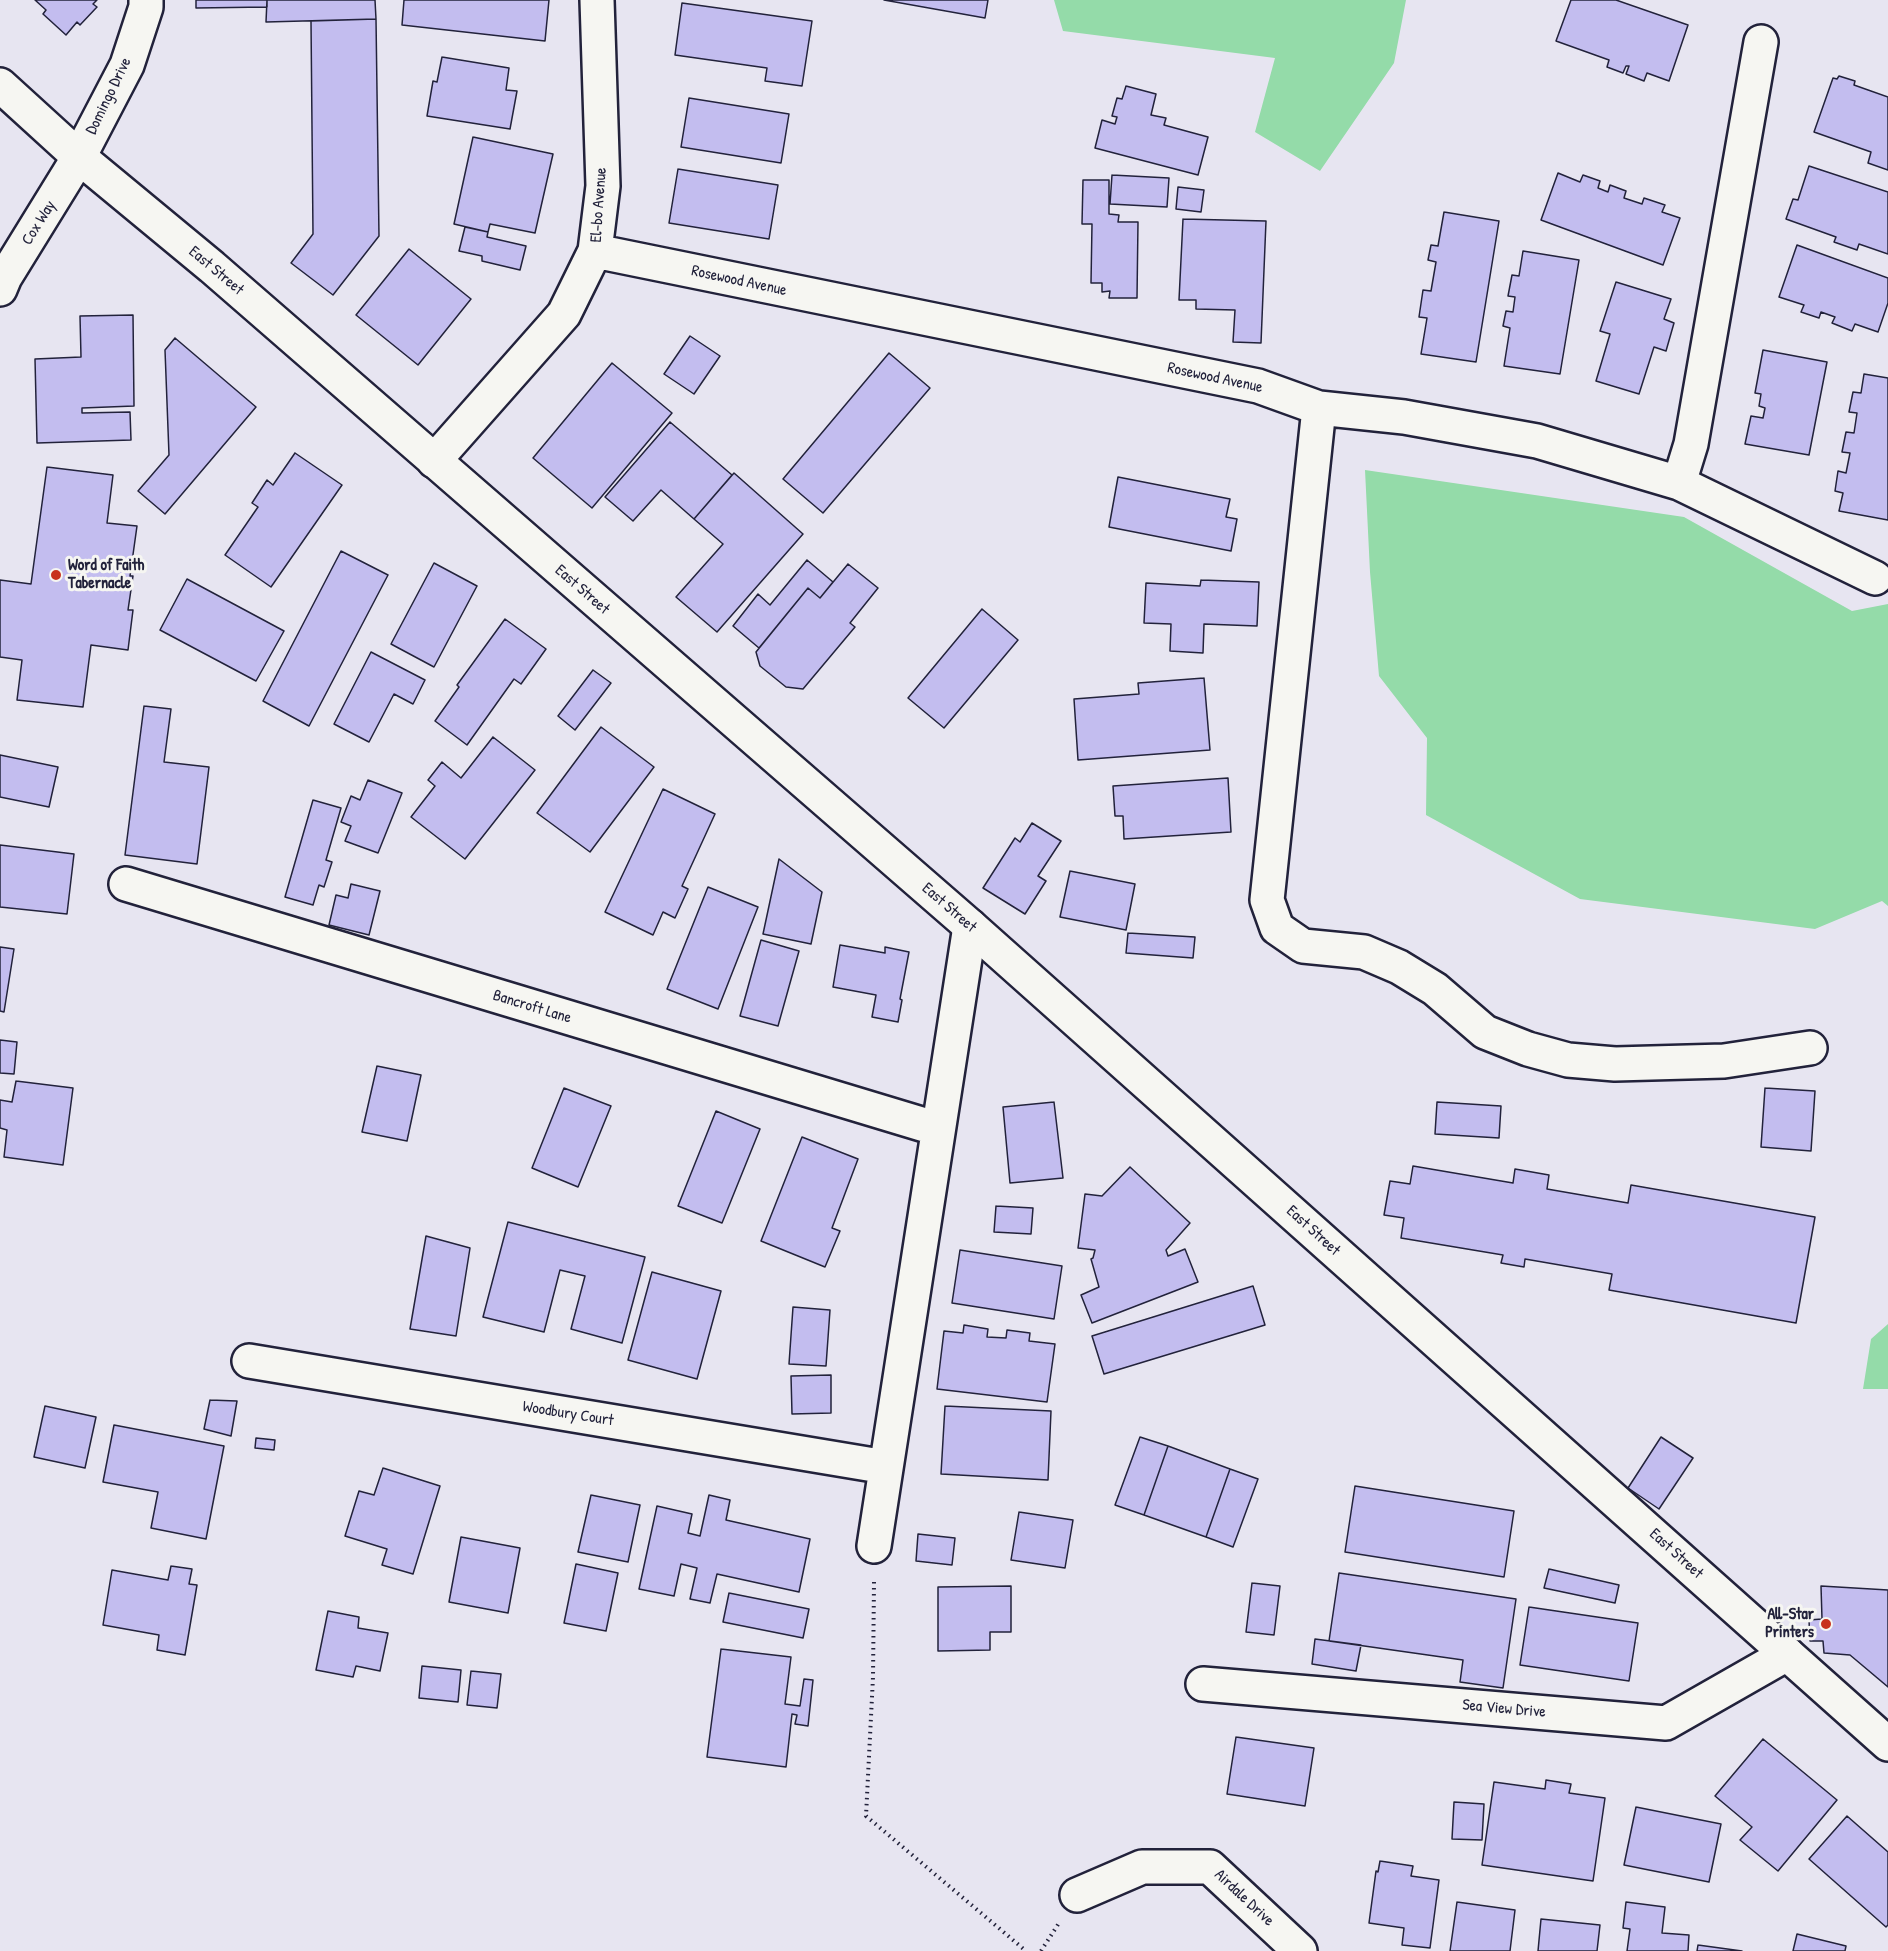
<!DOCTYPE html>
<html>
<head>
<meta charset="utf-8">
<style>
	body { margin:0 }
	canvas { display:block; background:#e7e5f1 }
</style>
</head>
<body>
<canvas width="1888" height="1951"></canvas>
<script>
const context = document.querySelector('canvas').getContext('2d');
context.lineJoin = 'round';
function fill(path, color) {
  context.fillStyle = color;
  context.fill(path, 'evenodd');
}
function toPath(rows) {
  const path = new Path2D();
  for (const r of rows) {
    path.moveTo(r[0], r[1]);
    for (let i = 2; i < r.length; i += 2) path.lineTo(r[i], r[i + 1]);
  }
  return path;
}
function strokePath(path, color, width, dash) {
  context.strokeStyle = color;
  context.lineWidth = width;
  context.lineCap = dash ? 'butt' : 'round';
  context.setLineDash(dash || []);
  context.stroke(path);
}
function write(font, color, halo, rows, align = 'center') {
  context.font = font + ' "Patrick Hand",sans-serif';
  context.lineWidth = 6;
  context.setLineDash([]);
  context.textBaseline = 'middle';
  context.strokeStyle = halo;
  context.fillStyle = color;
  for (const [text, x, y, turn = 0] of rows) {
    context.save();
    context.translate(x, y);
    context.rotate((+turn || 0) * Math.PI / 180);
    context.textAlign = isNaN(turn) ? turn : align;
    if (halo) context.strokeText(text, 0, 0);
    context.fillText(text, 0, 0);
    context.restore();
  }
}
fill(toPath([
	[1054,0,1406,0,1394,63,1320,171,1255,132,1275,58,1063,31],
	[1365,470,1684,517,1852,611,1888,604,1888,906,1882,901,1815,929,1580,899,1426,815,1427,738,1379,676,1370,572],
	[1888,1324,1888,1389,1863,1389,1871,1339]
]), '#94dba9');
const building = toPath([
	[35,0,97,0,93,4,97,7,80,25,77,22,66,35,43,14,46,10,35,0],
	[196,0,267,0,267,7,196,8,196,0],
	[267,0,375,0,376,19,266,22,267,0],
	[404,0,549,0,545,41,402,25,404,0],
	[884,0,988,0,985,18,884,0],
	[1571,0,1616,0,1688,25,1669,81,1647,73,1644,81,1626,74,1629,66,1626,66,1623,73,1607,67,1609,60,1556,41,1571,0],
	[682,3,812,21,802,86,765,81,767,68,675,55,682,3],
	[376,19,379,236,333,295,291,263,313,234,311,21,376,19],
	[442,57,509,68,506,90,517,91,510,129,427,116,433,81,437,82,442,57],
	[1839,76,1855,81,1854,85,1888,97,1888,170,1868,163,1871,152,1814,132,1833,78,1837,79,1839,76],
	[1126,86,1156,94,1151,115,1166,118,1164,125,1208,137,1198,175,1095,148,1102,120,1115,124,1117,117,1112,116,1117,98,1122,99,1126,86],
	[689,98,789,114,781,163,681,147,689,98],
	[473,137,553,154,535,233,490,224,488,232,454,224,473,137],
	[1809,166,1888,192,1888,254,1859,244,1857,250,1834,242,1836,237,1786,219,1793,199,1798,200,1809,166],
	[678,169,778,185,769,239,669,223,678,169],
	[1558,173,1580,182,1583,175,1600,181,1598,188,1608,192,1610,185,1626,191,1624,198,1642,204,1644,198,1665,205,1662,212,1680,218,1663,265,1541,220,1558,173],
	[1112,175,1169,178,1167,207,1110,204,1112,175],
	[1083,180,1109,180,1109,214,1119,215,1118,222,1138,222,1137,298,1109,298,1110,291,1102,292,1102,283,1091,283,1092,224,1082,224,1083,180],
	[1178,187,1204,190,1201,212,1176,209,1178,187],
	[1444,212,1499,221,1476,362,1421,354,1427,318,1419,317,1423,290,1431,291,1436,262,1428,260,1431,245,1438,246,1444,212],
	[1183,219,1266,221,1261,343,1233,342,1235,310,1196,309,1196,300,1179,300,1183,219],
	[465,227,488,232,487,237,526,246,520,270,482,261,482,256,459,251,465,227],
	[1797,245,1888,278,1888,303,1878,332,1855,324,1852,331,1832,323,1835,317,1821,312,1819,318,1801,312,1804,305,1779,297,1797,245],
	[409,249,471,299,418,365,356,315,409,249],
	[1523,251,1579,260,1560,374,1504,366,1510,328,1503,326,1506,311,1513,312,1515,297,1508,296,1512,275,1519,276,1523,251],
	[1616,282,1671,299,1664,319,1674,323,1666,351,1654,347,1639,394,1596,381,1610,334,1600,331,1616,282],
	[133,315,134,406,82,408,82,413,130,412,131,440,37,443,35,359,81,357,80,316,133,315],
	[690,336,720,356,694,394,664,374,690,336],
	[175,338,256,407,165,514,138,491,169,455,165,350,175,338],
	[1763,350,1827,362,1809,455,1745,444,1751,416,1763,418,1765,408,1759,406,1761,394,1755,393,1763,350],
	[889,353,930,388,823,513,783,479,889,353],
	[612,363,672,413,592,508,533,458,612,363],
	[1864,374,1888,378,1888,520,1839,511,1843,493,1835,491,1838,471,1846,473,1850,453,1842,452,1846,432,1854,433,1857,413,1849,412,1853,392,1861,393,1864,374],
	[670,422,732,475,694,519,661,490,633,521,605,497,670,422],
	[295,453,342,485,271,587,225,555,258,507,252,503,267,480,273,485,295,453],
	[47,467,113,475,107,523,137,526,130,576,133,576,128,610,133,610,128,650,91,645,83,707,17,700,22,660,0,657,0,580,31,584,47,467],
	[734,473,803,534,717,632,676,597,723,544,694,519,734,473],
	[1118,477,1230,499,1226,517,1237,519,1231,551,1109,527,1118,477],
	[341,551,388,575,309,726,263,701,341,551],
	[807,560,833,582,820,598,808,588,759,648,733,626,758,594,770,605,807,560],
	[434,563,477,586,434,667,391,644,434,563],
	[848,564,878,588,850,623,855,627,803,689,786,687,760,666,756,652,808,588,820,598,848,564],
	[187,579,284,631,256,681,160,630,187,579],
	[1201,580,1259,582,1257,626,1204,624,1203,653,1170,651,1171,624,1144,623,1146,583,1200,586,1201,580],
	[982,609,1018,640,944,728,908,698,982,609],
	[505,619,546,649,521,684,514,679,467,745,435,721,459,687,457,685,505,619],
	[371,652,425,680,413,704,394,694,369,742,334,724,371,652],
	[593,670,611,683,575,730,558,716,593,670],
	[1204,678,1210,750,1078,760,1074,699,1139,694,1138,683,1204,678],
	[144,706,171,709,164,762,209,767,197,864,125,855,144,706],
	[601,727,654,767,590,852,537,813,601,727],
	[493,737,535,770,465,859,411,817,435,786,428,780,442,762,461,778,493,737],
	[0,755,58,767,49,807,0,797,0,755],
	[1228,778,1231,832,1124,839,1123,816,1115,816,1113,786,1228,778],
	[368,780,402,793,378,853,345,841,351,826,341,822,351,796,360,800,368,780],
	[663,789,715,814,682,886,688,889,675,918,663,912,653,935,605,912,663,789],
	[313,800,341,808,326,860,332,862,324,887,319,885,313,905,285,897,313,800],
	[1032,823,1061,841,1038,876,1046,881,1025,914,983,888,1015,838,1020,842,1032,823],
	[0,845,74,854,67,914,0,907,0,845],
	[779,859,822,892,811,944,763,934,779,859],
	[1070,871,1135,884,1126,930,1060,917,1070,871],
	[351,884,380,891,369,935,329,925,336,895,348,898,351,884],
	[708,887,758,907,718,1009,667,989,708,887],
	[1128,933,1195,937,1193,958,1126,953,1128,933],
	[761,940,799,951,778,1026,740,1016,761,940],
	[840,945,885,953,885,947,909,952,900,999,902,1000,898,1022,872,1017,876,995,833,987,840,945],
	[0,947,14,949,4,1012,0,1011,0,947],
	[0,1040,17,1042,14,1074,0,1073,0,1040],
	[377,1066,421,1075,407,1141,362,1132,377,1066],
	[16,1081,73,1088,63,1165,4,1157,7,1130,0,1128,0,1100,12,1102,16,1081],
	[564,1088,611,1106,578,1187,532,1168,564,1088],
	[1765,1088,1815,1091,1811,1151,1761,1147,1765,1088],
	[1054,1102,1063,1178,1010,1183,1003,1107,1054,1102],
	[1437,1102,1501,1106,1499,1138,1435,1134,1437,1102],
	[716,1111,760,1129,722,1223,678,1206,716,1111],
	[802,1137,858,1159,832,1228,840,1231,825,1267,761,1241,802,1137],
	[1413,1166,1513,1183,1515,1169,1549,1175,1547,1189,1628,1203,1631,1185,1815,1217,1796,1323,1609,1290,1612,1274,1525,1259,1524,1267,1501,1263,1503,1255,1401,1238,1404,1218,1384,1215,1390,1181,1410,1184,1413,1166],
	[1130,1167,1190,1223,1166,1250,1168,1256,1185,1249,1198,1282,1092,1323,1081,1295,1099,1287,1091,1259,1093,1258,1095,1250,1078,1248,1085,1194,1102,1196,1130,1167],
	[996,1206,1033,1208,1031,1234,994,1232,996,1206],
	[508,1222,645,1257,622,1343,571,1329,585,1276,560,1270,544,1332,483,1317,508,1222],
	[426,1236,470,1248,456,1336,410,1329,426,1236],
	[960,1250,1062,1266,1054,1319,952,1303,960,1250],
	[652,1272,721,1291,697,1379,628,1360,652,1272],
	[1253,1286,1265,1325,1104,1374,1092,1336,1253,1286],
	[793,1307,830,1310,826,1366,789,1364,793,1307],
	[964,1325,988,1329,987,1337,1006,1338,1007,1330,1030,1333,1029,1341,1055,1344,1047,1402,937,1389,944,1331,963,1333,964,1325],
	[831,1375,831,1413,792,1414,791,1376,831,1375],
	[210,1400,237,1401,231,1436,204,1429,210,1400],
	[45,1406,96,1417,85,1468,34,1457,45,1406],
	[945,1406,1051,1411,1048,1480,941,1474,945,1406],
	[114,1425,224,1446,206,1539,151,1528,158,1492,103,1482,114,1425],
	[1140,1437,1168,1446,1144,1515,1115,1505,1140,1437],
	[1661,1437,1693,1458,1659,1509,1628,1488,1661,1437],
	[256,1438,275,1440,274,1450,255,1448,256,1438],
	[1168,1446,1230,1469,1206,1537,1144,1515,1168,1446],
	[383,1468,440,1486,413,1574,382,1565,387,1549,345,1536,359,1491,374,1495,383,1468],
	[1230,1469,1258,1479,1233,1547,1206,1537,1230,1469],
	[1355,1486,1514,1511,1504,1577,1345,1552,1355,1486],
	[591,1495,640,1505,628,1562,578,1552,591,1495],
	[709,1495,730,1500,726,1520,810,1539,799,1592,717,1574,710,1603,690,1599,697,1568,681,1564,674,1596,639,1589,657,1506,692,1514,688,1533,700,1536,709,1495],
	[1019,1512,1073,1520,1065,1568,1011,1560,1019,1512],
	[918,1534,955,1538,952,1565,916,1561,918,1534],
	[461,1537,520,1548,508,1613,449,1602,461,1537],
	[576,1564,618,1573,606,1631,564,1623,576,1564],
	[171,1566,192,1569,189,1584,197,1585,185,1655,157,1650,159,1635,103,1625,112,1570,168,1580,171,1566],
	[1549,1569,1619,1585,1615,1603,1544,1588,1549,1569],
	[1339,1573,1516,1599,1503,1688,1460,1682,1463,1660,1329,1641,1339,1573],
	[1252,1583,1280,1586,1274,1635,1246,1632,1252,1583],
	[1011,1586,1011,1632,990,1632,990,1650,938,1651,938,1587,1011,1586],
	[1821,1586,1888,1590,1888,1687,1850,1655,1824,1653,1823,1641,1810,1641,1809,1620,1822,1619,1821,1586],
	[729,1593,809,1609,803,1638,723,1622,729,1593],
	[1529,1607,1638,1623,1629,1681,1520,1665,1529,1607],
	[328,1611,359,1617,358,1628,388,1633,380,1671,356,1666,353,1677,316,1670,328,1611],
	[1315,1639,1361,1645,1356,1671,1312,1664,1315,1639],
	[721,1649,791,1657,785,1704,800,1706,804,1679,813,1680,808,1726,795,1724,797,1715,792,1714,786,1767,707,1757,721,1649],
	[422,1666,461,1670,458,1702,419,1698,422,1666],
	[471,1671,501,1674,497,1708,467,1705,471,1671],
	[1236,1737,1314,1748,1305,1806,1227,1794,1236,1737],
	[1763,1739,1837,1800,1778,1871,1740,1840,1752,1827,1715,1796,1763,1739],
	[1546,1780,1571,1784,1569,1793,1605,1798,1593,1881,1482,1865,1494,1782,1545,1789,1546,1780],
	[1454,1802,1484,1804,1482,1840,1452,1839,1454,1802],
	[1636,1807,1721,1824,1709,1882,1624,1865,1636,1807],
	[1847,1816,1888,1852,1888,1925,1886,1927,1809,1859,1847,1816],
	[1380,1861,1413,1866,1411,1876,1439,1880,1430,1948,1402,1945,1404,1928,1369,1923,1376,1871,1378,1872,1380,1861],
	[1457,1902,1515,1910,1510,1951,1450,1951,1457,1902],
	[1626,1902,1665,1907,1662,1933,1689,1935,1688,1951,1627,1951,1630,1929,1623,1928,1626,1902],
	[1541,1919,1600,1925,1597,1951,1538,1951,1541,1919],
	[1797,1934,1846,1946,1845,1951,1793,1951,1797,1934],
	[1698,1945,1742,1951,1697,1951,1698,1945]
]);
fill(building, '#c3bdef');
strokePath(building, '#22223b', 1.5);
const minor = toPath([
	[595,251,1258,386,1319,408,1404,417,1537,441,1679,483,1875,578],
	[0,289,5,277,79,157,127,65,146,7,146,0],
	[1319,408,1267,900,1277,928,1303,946,1364,952,1399,967,1435,989,1485,1032,1528,1049,1568,1060,1615,1064,1724,1061,1810,1048],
	[434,461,564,314,595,251,603,186,597,0],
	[1679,483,1691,444,1761,42],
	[126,884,938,1129],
	[249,1361,886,1467],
	[874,1546,970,926],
	[1203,1684,1666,1723,1787,1654],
	[1077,1895,1142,1867,1210,1867,1300,1951]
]);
const major = toPath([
	[0,85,79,157,212,267,970,926,1888,1744]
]);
strokePath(minor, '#22223b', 38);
strokePath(major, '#22223b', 38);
strokePath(toPath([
	[874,1582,873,1677,866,1816,1026,1951],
	[1041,1951,1059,1923]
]), '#22223b', 4, [1.5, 4.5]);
strokePath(minor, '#f6f6f2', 33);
strokePath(major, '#f6f6f2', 33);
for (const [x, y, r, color] of [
	[56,575,6,"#c8321e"],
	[1826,1624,6,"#c8321e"]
]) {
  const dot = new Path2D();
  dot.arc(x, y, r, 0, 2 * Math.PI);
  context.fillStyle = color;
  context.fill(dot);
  strokePath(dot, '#f6f6f2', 2);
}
write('16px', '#22223b', '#f6f6f2', [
	["Domingo Drive",109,96,-64],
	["El-bo Avenue",599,205,-86],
	["Cox Way",39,223,-58],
	["East Street",216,271,40],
	["Rosewood Avenue",739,281,12],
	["Rosewood Avenue",1215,378,12],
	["East Street",582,590,41],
	["East Street",949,908,41],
	["Bancroft Lane",532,1007,17],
	["East Street",1313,1231,42],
	["Woodbury Court",568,1414,9],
	["East Street",1676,1554,42],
	["Sea View Drive",1504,1709,5],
	["Airdale Drive",1244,1898,43]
]);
write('bold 16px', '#22223b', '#f6f6f2', [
	["Word of Faith",68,566],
	["Tabernacle",68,584],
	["All-Star",1814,1615,"right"],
	["Printers",1814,1633,"right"]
], 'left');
</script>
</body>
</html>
